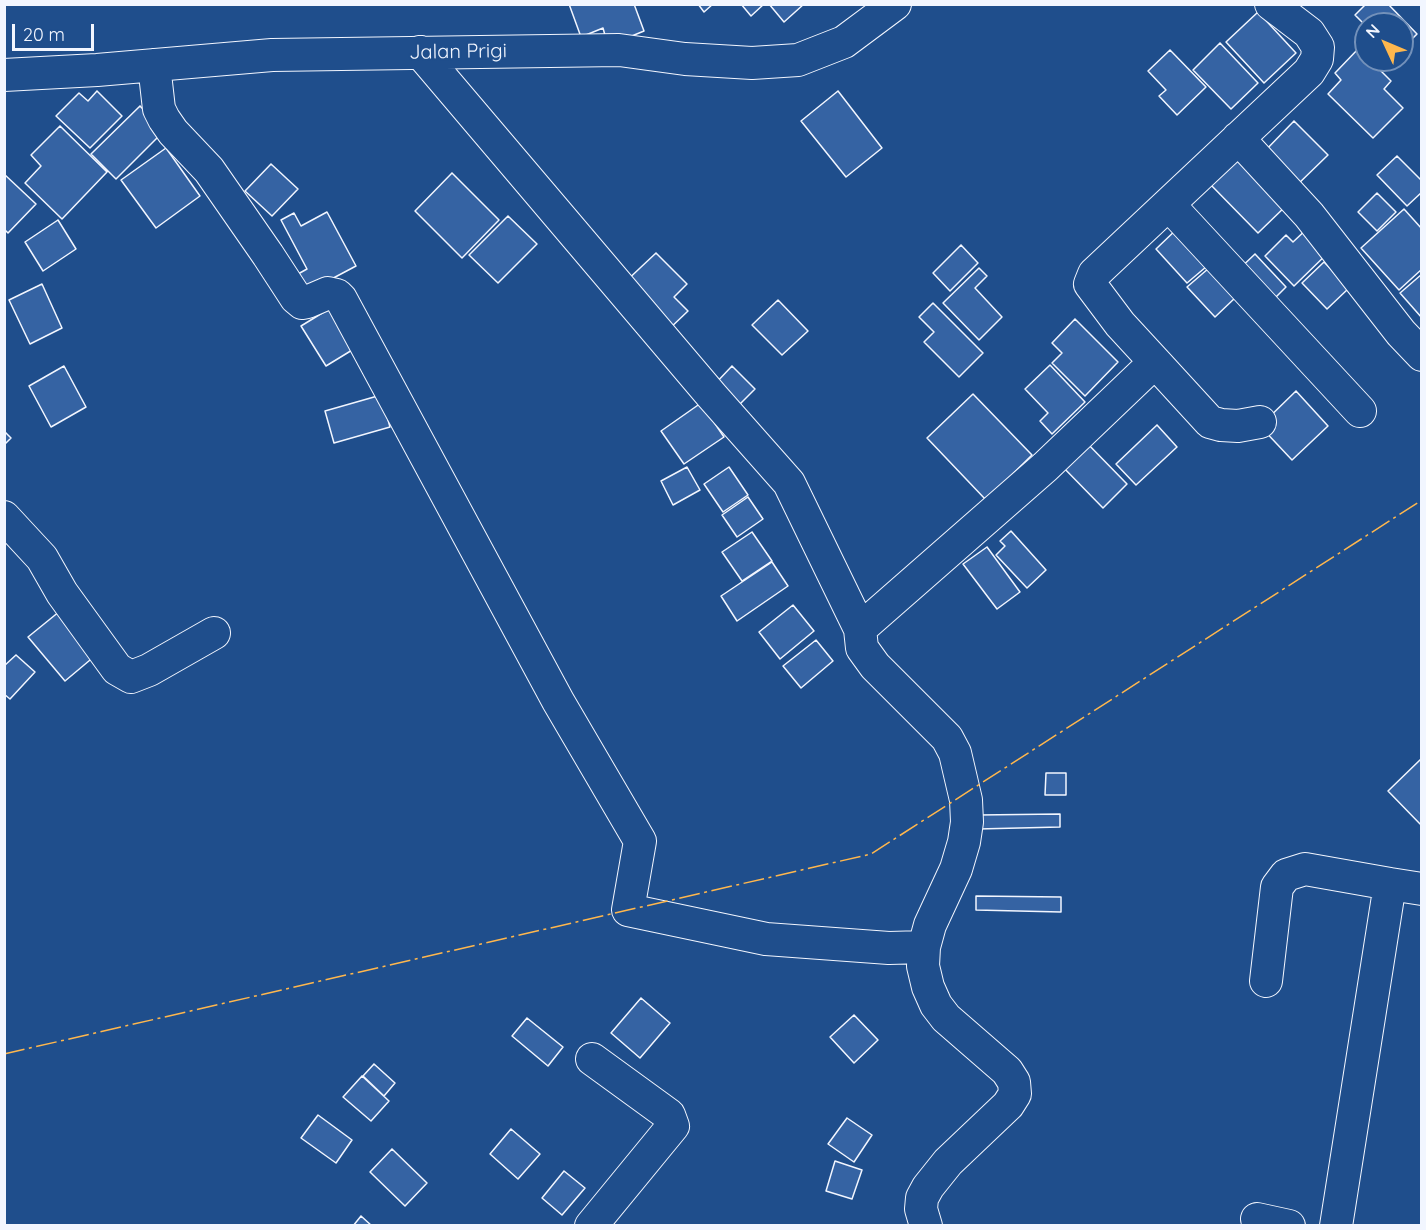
<!DOCTYPE html>
<html>
<head>
<meta charset="utf-8">
<style>
	body { margin:0 }
	#map { position:relative; width:1426px; height:1230px; overflow:hidden; background:#1f4e8c; font-family:Quicksand,sans-serif }
	canvas { display:block }
	.frame { position:absolute; inset:0; border:6px solid #f2f6ff; pointer-events:none }
	.north { position:absolute; left:1354px; top:12px; width:60px; height:60px; box-sizing:border-box; background:#1f4e8c; border:2px solid #7391ba; border-radius:50%; rotate:314deg; font-size:16px; font-weight:700; line-height:24px; text-align:center; color:#f2f6ff }
	.north::after { content:''; display:block; margin:auto; width:21px; height:27px; background:#ffb74d; clip-path:polygon(50% 0,100% 100%,50% 72%,0 100%) }
	.scale { position:absolute; left:12px; top:24px; width:82px; height:27px; box-sizing:border-box; border:3px solid #f2f6ff; border-top:0; padding-left:8px; font-size:18px; line-height:21px; white-space:nowrap; color:#f2f6ff; -webkit-text-stroke:4px #1f4e8c; paint-order:stroke }
</style>
</head>
<body>
<div id="map">
<canvas width="1426" height="1230"></canvas>
<div class="frame"></div>
<div class="north">N</div>
<div class="scale">20 m</div>
</div>
<script>
const context = document.querySelector('canvas').getContext('2d');
context.lineJoin = 'round';
function fill(path, color) {
  context.fillStyle = color;
  context.fill(path, 'evenodd');
}
function toPath(rows) {
  const path = new Path2D();
  for (const r of rows) {
    path.moveTo(r[0], r[1]);
    for (let i = 2; i < r.length; i += 2) path.lineTo(r[i], r[i + 1]);
  }
  return path;
}
function strokePath(path, color, width, dash) {
  context.strokeStyle = color;
  context.lineWidth = width;
  context.lineCap = dash ? 'butt' : 'round';
  context.setLineDash(dash || []);
  context.stroke(path);
}
function write(font, color, halo, rows, align = 'center') {
  context.font = font + ' Quicksand,sans-serif';
  context.lineWidth = 4.5;
  context.setLineDash([]);
  context.textBaseline = 'middle';
  context.strokeStyle = halo;
  context.fillStyle = color;
  for (const [text, x, y, turn = 0] of rows) {
    context.save();
    context.translate(x, y);
    context.rotate((+turn || 0) * Math.PI / 180);
    context.textAlign = isNaN(turn) ? turn : align;
    if (halo) context.strokeText(text, 0, 0);
    context.fillText(text, 0, 0);
    context.restore();
  }
}
const building = toPath([
	[569,4,634,4,644,31,622,40,620,34,606,39,603,28,581,37,569,4],
	[698,4,713,4,704,12,698,4],
	[741,4,764,4,751,16,741,4],
	[769,4,804,4,784,22,769,4],
	[1366,4,1388,4,1417,34,1402,49,1402,24,1366,24,1366,26,1355,15,1366,4],
	[1258,12,1296,53,1264,83,1226,42,1258,12],
	[1366,32,1366,53,1355,42,1366,32],
	[1220,43,1258,83,1231,109,1193,70,1220,43],
	[1359,48,1366,56,1366,60,1370,60,1391,81,1384,89,1403,108,1373,138,1328,94,1341,80,1335,73,1359,48],
	[1170,50,1206,87,1177,115,1159,96,1166,90,1148,71,1170,50],
	[1373,60,1391,60,1382,69,1373,60],
	[97,91,122,116,90,148,56,116,79,93,88,101,97,91],
	[838,91,882,148,846,177,801,121,838,91],
	[140,106,164,131,116,179,91,154,140,106],
	[1294,121,1328,155,1294,188,1261,155,1294,121],
	[60,126,107,172,62,219,25,183,41,166,31,155,60,126],
	[166,148,200,196,156,228,121,180,166,148],
	[1234,156,1291,201,1258,233,1208,182,1234,156],
	[1397,156,1422,181,1422,192,1407,206,1377,175,1397,156],
	[271,164,298,189,272,216,245,191,271,164],
	[452,173,499,220,462,258,415,211,452,173],
	[4,174,36,204,8,233,4,229,4,174],
	[1377,193,1396,212,1377,231,1358,212,1377,193],
	[1404,209,1422,229,1422,269,1399,290,1361,248,1404,209],
	[327,212,356,266,307,292,298,274,307,269,281,220,294,213,301,226,327,212],
	[508,216,537,244,498,283,469,255,508,216],
	[58,220,76,249,43,271,25,242,58,220],
	[1181,225,1213,261,1187,283,1156,249,1181,225],
	[1310,226,1332,249,1294,286,1265,256,1286,235,1293,242,1310,226],
	[961,245,978,263,950,291,933,273,961,245],
	[656,253,687,284,674,297,688,311,667,331,623,284,656,253],
	[1255,254,1286,287,1268,305,1235,273,1255,254],
	[1324,262,1349,288,1327,309,1302,283,1324,262],
	[979,268,987,276,975,288,1002,317,979,340,943,303,979,268],
	[1209,268,1236,297,1215,317,1187,287,1209,268],
	[1422,274,1422,318,1400,293,1422,274],
	[42,284,62,328,30,344,9,300,42,284],
	[778,300,808,331,782,355,752,325,778,300],
	[933,303,983,353,959,377,924,342,934,332,919,317,933,303],
	[337,304,362,344,326,366,301,326,337,304],
	[1075,319,1118,362,1085,396,1052,363,1062,353,1052,343,1075,319],
	[1050,365,1085,402,1052,434,1040,421,1048,413,1025,389,1050,365],
	[64,366,86,407,51,427,29,386,64,366],
	[732,366,755,389,736,408,713,386,732,366],
	[1296,391,1328,426,1292,460,1260,426,1296,391],
	[973,394,1032,455,986,500,927,438,973,394],
	[381,395,390,427,334,443,325,411,381,395],
	[701,403,724,437,684,464,661,431,701,403],
	[1157,425,1177,447,1136,485,1116,464,1157,425],
	[4,431,11,438,4,445,4,431],
	[1082,438,1127,484,1103,508,1058,462,1082,438],
	[687,467,700,490,673,505,661,481,687,467],
	[729,467,748,495,723,512,704,484,729,467],
	[748,497,763,519,737,537,722,515,748,497],
	[1011,531,1046,570,1027,588,996,555,1005,546,1000,541,1011,531],
	[752,532,772,561,742,581,722,552,752,532],
	[987,547,1020,592,997,609,963,564,987,547],
	[772,562,788,586,737,621,721,596,772,562],
	[793,605,814,631,780,659,759,632,793,605],
	[60,611,96,655,65,681,28,637,60,611],
	[816,640,833,661,801,688,783,666,816,640],
	[16,655,35,672,10,699,4,694,4,666,16,655],
	[1421,759,1422,759,1422,826,1388,791,1421,759],
	[1046,773,1066,773,1066,795,1045,795,1046,773],
	[1060,814,1060,827,978,829,978,815,1060,814],
	[976,896,1061,897,1061,912,976,910,976,896],
	[641,998,670,1023,640,1058,611,1033,641,998],
	[854,1015,878,1040,854,1063,830,1037,854,1015],
	[527,1018,563,1047,548,1066,512,1036,527,1018],
	[374,1064,395,1083,384,1096,363,1076,374,1064],
	[362,1076,389,1101,371,1121,343,1097,362,1076],
	[318,1115,352,1140,336,1163,301,1138,318,1115],
	[847,1118,872,1135,854,1162,828,1144,847,1118],
	[511,1129,540,1154,518,1179,490,1154,511,1129],
	[392,1149,427,1183,405,1206,370,1172,392,1149],
	[835,1161,862,1170,852,1199,826,1191,835,1161],
	[564,1171,585,1188,562,1215,542,1198,564,1171],
	[361,1216,372,1226,353,1226,361,1216]
]);
fill(building, '#3563a3');
strokePath(building, '#f2f6ff', 1.5);
const minor = toPath([
	[420,52,712,396,789,483,860,629],
	[154,65,159,109,164,119,173,132,209,170,268,255,296,298,302,303,307,302,328,293,337,295,341,299,558,701,640,841,628,910,766,939,889,948,924,947],
	[4,75,97,70,272,55,619,50,685,59,752,63,798,60,844,42,895,4],
	[1238,138,1309,215,1401,333,1422,355],
	[1169,205,1360,411],
	[1155,362,1210,422,1221,425,1238,426,1260,422],
	[4,517,42,558,62,593,117,669,131,677,149,670,214,633],
	[1266,981,1277,887,1286,875,1305,869,1390,884],
	[1257,1219,1289,1226],
	[591,1226,673,1126,669,1115,592,1059],
	[926,1226,921,1209,922,1198,928,1187,948,1162,1008,1105,1015,1094,1014,1082,1007,1071,946,1018,936,1005,928,987,923,966,924,947,930,925,956,869,964,842,967,822,966,800,955,753,947,738,875,666,862,648,860,629,1045,467,1155,362,1120,324,1090,284,1094,274,1309,72,1317,59,1318,47,1309,33,1271,4],
	[1336,1226,1390,884,1422,889]
]);
strokePath(minor, '#f2f6ff', 34);
strokePath(minor, '#1f4e8c', 32);
strokePath(toPath([
	[4,1054,871,854,1422,500]
]), '#ffb74d', 1.5, [21, 4.5, 3, 4.5]);
write('20px', '#f2f6ff', '#1f4e8c', [
	["Jalan Prigi",458,52,-1]
]);
</script>
</body>
</html>
